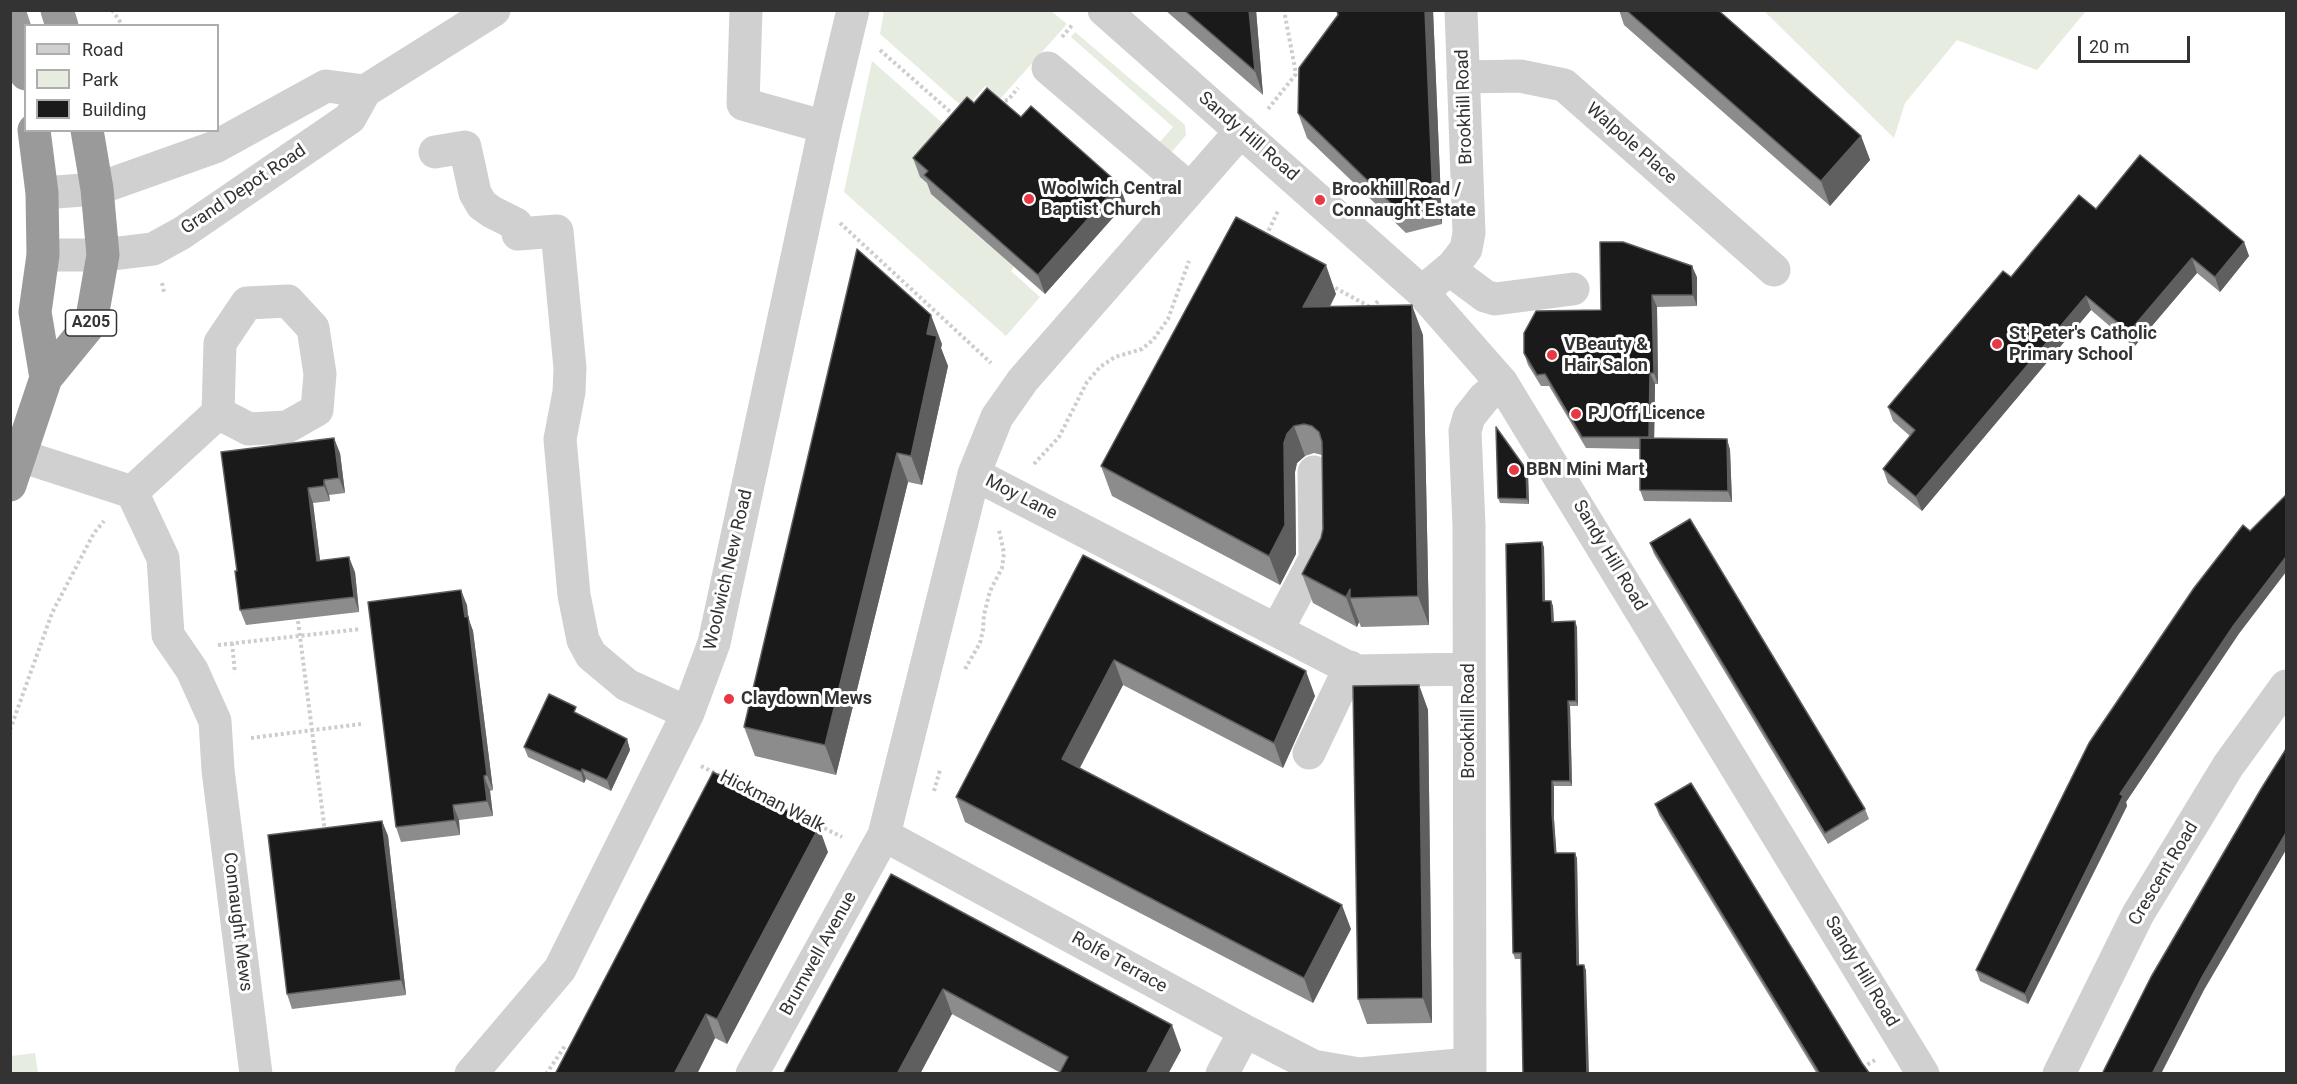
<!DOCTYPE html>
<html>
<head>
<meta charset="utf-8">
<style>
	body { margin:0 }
	#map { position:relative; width:2297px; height:1084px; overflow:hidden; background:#fff; font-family:Roboto,sans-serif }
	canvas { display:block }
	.frame { position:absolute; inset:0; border:12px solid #333; pointer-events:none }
	.legend { position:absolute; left:24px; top:24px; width:195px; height:108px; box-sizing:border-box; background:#fff; border:2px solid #adadad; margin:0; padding:8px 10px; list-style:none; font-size:18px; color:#333 }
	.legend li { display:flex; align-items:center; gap:12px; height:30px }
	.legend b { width:30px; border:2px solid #adadad }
	.scale { position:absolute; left:2078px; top:36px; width:112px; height:27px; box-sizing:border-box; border:3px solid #333; border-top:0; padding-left:8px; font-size:18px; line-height:21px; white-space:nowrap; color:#333; -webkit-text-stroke:4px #fff; paint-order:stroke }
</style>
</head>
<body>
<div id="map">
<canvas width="2297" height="1084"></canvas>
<div class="frame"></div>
<ul class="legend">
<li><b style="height:8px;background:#d0d0d0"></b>Road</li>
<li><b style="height:16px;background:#e6ecdf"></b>Park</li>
<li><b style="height:16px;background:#1a1a1a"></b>Building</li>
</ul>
<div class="scale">20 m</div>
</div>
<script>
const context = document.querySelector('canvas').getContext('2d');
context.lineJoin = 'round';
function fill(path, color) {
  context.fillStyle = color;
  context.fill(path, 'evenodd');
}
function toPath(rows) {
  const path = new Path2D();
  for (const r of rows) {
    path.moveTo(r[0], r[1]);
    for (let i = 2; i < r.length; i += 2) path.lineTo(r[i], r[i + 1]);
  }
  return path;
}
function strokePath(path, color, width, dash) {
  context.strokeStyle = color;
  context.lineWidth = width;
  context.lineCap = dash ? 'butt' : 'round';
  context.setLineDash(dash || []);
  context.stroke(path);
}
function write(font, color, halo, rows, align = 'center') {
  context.font = font + ' Roboto,sans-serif';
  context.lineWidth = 6;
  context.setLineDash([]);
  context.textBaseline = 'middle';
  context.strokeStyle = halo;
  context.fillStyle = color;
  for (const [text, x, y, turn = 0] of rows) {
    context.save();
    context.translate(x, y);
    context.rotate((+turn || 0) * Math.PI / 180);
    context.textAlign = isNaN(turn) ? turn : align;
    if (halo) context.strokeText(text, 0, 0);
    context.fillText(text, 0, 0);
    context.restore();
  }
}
fill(toPath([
	[884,11,1051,11,1067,24,1000,99,985,86,965,109,880,34],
	[1764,11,2086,11,2037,70,1957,40,1905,103,1894,138],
	[1075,32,1185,125,1186,135,1170,154,1158,144,1173,127,1071,37],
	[872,61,948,128,935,190,932,195,1014,267,1011,271,1040,297,1006,336,844,192],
	[35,1053,38,1073,11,1073,11,1056]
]), '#e6ecdf');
strokePath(toPath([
	[112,10,123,26],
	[1062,37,1073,24],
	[880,50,955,116],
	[999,102,1008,100,1018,88],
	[1268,109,1296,74,1284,10],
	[840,223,991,363],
	[1266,236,1278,211],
	[162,283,164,292],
	[1330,285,1372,308,1379,300],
	[1034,464,1059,437,1087,382,1100,367,1115,357,1142,349,1153,340,1168,319,1189,261],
	[298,621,325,832],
	[232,643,235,673],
	[218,645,361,629],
	[965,669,980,643,983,630,984,615,990,591,1002,568,1004,553,999,530],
	[10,730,52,613,94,533,104,521],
	[251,738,361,724],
	[701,766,842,837],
	[934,791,940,770],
	[546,1074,565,1046],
	[1852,1074,1875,1060]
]), '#cdcdcd', 4, [3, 3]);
strokePath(toPath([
	[746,10,743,104,825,127],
	[1104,10,1422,292,1502,383,1923,1074],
	[1048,68,1190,189],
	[1463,77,1520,76,1564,85,1774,270],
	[1241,131,1023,380,997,417,974,474,1355,671,1469,669],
	[435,152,465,147,475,193,482,205,492,212,516,224,518,234,557,231,570,368,569,392,560,439,574,595,583,640,591,655,627,685,688,713],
	[42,193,97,189,215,147,326,86,365,91],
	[43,255,103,255,153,249,182,233,350,118,365,91,494,10],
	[1450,270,1485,296,1495,299,1573,289],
	[1422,292,1453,266,1466,249,1469,233,1461,10],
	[21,456,132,492,218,413,220,343,247,303,288,301,313,328,320,374,317,410,287,427,249,429,218,413],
	[132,492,163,558,168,635,192,670,215,721,218,770,256,1074],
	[1277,630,1315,559,1314,472],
	[1309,753,1350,667],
	[884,835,1245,1031,1313,1066,1359,1074],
	[471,1074,560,969,688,713,714,643,825,127,853,10],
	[752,1074,884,835,974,474],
	[1222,1074,1245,1031],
	[1359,1074,1470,1064],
	[1470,1074,1469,526,1465,431,1469,417,1484,398,1502,383],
	[2059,1074,2138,914,2228,766,2286,686]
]), '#d0d0d0', 33);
strokePath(toPath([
	[57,10,62,26],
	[10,14,22,50,26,74],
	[34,130,42,193,43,255,35,312,46,378],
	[10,485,46,378,91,323,103,255,97,189,87,130]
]), '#9a9a9a', 33);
fill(toPath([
	[1165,10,1256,10,1263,95],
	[1433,10,1442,224,1406,233,1307,138,1298,113],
	[1619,10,1718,10,1861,136,1870,160,1830,206,1624,25],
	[974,103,1021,117,1126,203,1045,294,931,194,927,183,920,177,913,158],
	[2096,209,2244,242,2249,256,2220,292,2197,273,2134,347,2091,310,1922,511,1888,483,1883,469,1910,436,1893,421,1888,407,2011,277],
	[1697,277,1697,306,1657,307,1658,384,1655,384,1654,438,1727,439,1730,450,1732,502,1644,501,1640,490,1640,449,1586,448,1549,386,1541,386,1528,365,1524,353,1601,310],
	[1336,294,1330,307,1423,335,1429,625,1361,627,1359,622,1357,627,1313,603,1302,574,1321,538,1323,529,1322,455,1314,453,1305,456,1297,463,1295,472,1296,554,1280,585,1112,496,1101,466],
	[942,344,941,348,948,366,922,485,908,482,836,775,755,756,744,727],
	[221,452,340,453,345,493,329,495,330,501,313,503,320,561,355,572,359,612,246,625,240,610,237,571],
	[1526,469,1528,474,1529,504,1500,503,1498,498],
	[2250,531,2238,635,2126,802,2127,806,2028,1004,1980,981,1976,970],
	[1650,543,1865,809,1869,819,1828,844,1654,554],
	[1544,547,1545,601,1551,601,1553,606,1554,622,1577,627,1578,706,1570,706,1572,786,1554,786,1554,819,1556,853,1577,858,1579,965,1586,970,1521,959,1515,959,1513,953],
	[1083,555,1315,696,1283,768,1123,685,1080,768,1351,929,1313,1003,965,822,956,797],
	[467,605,468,618,473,631,493,790,490,791,493,816,459,820,460,835,401,842,396,827],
	[1419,685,1428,710,1432,1023,1367,1024,1358,999],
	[579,714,627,739,630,750,611,791,586,779,584,783,528,757,524,747],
	[1655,804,1862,1063,1870,1074,1817,1074,1659,815],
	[382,821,388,836,406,995,292,1009,287,994],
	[828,852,727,1044,715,1038,697,1074,555,1074],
	[891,874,1181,1050,1168,1074,1059,1074,1059,1072,952,1014,920,1074,783,1074]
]), '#8c8c8c');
fill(toPath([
	[1249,10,1256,10,1263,95,1255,71],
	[1425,10,1433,10,1442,224,1433,199],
	[1861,136,1870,160,1830,206,1821,181],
	[1119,184,1126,203,1045,294,1038,275],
	[2244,242,2249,256,2220,292,2215,277],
	[2192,258,2197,273,2134,347,2129,332],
	[1326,265,1336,294,1313,337,1303,307],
	[1692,266,1697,277,1697,306,1693,295],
	[1652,295,1657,307,1658,384,1654,373],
	[2086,296,2091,310,1922,511,1916,497],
	[1412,305,1423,335,1429,625,1418,596],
	[931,315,942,344,941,348,948,366,922,485,911,456,927,334],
	[1650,373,1655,384,1654,449,1649,437],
	[1294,426,1305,456,1297,463,1295,472,1296,554,1280,585,1269,556,1284,443,1287,434],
	[334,438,340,453,345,493,339,478],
	[1727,439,1730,450,1732,502,1728,491],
	[897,453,908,482,836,775,825,745],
	[1526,469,1528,474,1529,504,1527,499],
	[324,480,329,495,330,501,324,486],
	[308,488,313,503,322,576,317,561],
	[1542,542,1544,547,1545,606,1543,601],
	[349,557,355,572,359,612,354,597],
	[2286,557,2286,572,2238,635,2126,802,2127,806,2028,1004,2025,994,2120,794,2234,625],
	[1350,589,1350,598,1359,622,1357,627,1346,597],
	[461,590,467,605,468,617,473,631,493,790,487,775],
	[1551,601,1553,606,1554,627,1552,622],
	[1575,621,1577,627,1578,706,1576,701],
	[1114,660,1123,685,1071,784,1062,759],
	[1306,671,1315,696,1283,768,1274,743],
	[1419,685,1428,710,1432,1023,1423,998],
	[1568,701,1570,706,1572,786,1570,781],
	[627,739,630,750,611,791,607,780],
	[582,769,586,779,584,783,581,772],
	[484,776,490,791,493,816,487,801],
	[1552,781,1554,786,1554,819,1557,858,1555,853,1552,813],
	[453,805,459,820,460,835,455,820],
	[382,821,388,836,406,995,401,980],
	[819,827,828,852,727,1044,717,1019],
	[2286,833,2286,850,2204,990,2161,1074,2152,1074,2201,979],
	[1575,853,1577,858,1579,970,1577,965],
	[1342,905,1351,929,1313,1003,1304,978],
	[1584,965,1586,970,1589,1074,1587,1074],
	[943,989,952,1014,920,1074,897,1074],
	[706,1014,715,1038,697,1074,674,1074],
	[1172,1025,1181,1050,1168,1074,1146,1074]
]), '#5f5f5f');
const building = toPath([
	[1184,10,1249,10,1255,71,1184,10],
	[1337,10,1425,10,1433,199,1397,209,1298,113,1299,68,1338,15,1337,10],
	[1626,10,1718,10,1861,136,1821,181,1626,10],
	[987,88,1021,117,1031,106,1119,184,1038,275,924,175,928,171,913,158,967,97,974,103,987,88],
	[2140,155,2244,242,2215,277,2192,258,2129,332,2086,296,1916,497,1883,469,1915,430,1888,407,2003,271,2011,277,2079,195,2096,209,2140,155],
	[1236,217,1326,265,1303,307,1412,305,1418,596,1350,598,1350,589,1346,597,1302,574,1321,538,1323,529,1322,442,1319,432,1312,426,1304,424,1294,426,1287,434,1284,443,1285,525,1269,556,1101,466,1236,217],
	[1600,242,1623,242,1692,266,1693,295,1652,295,1654,373,1650,373,1649,437,1582,437,1545,374,1537,375,1524,353,1524,333,1536,311,1601,310,1600,242],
	[857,249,931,315,927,334,937,336,911,456,897,453,825,745,744,727,857,249],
	[1496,427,1526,469,1527,499,1498,498,1496,427],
	[334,438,339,478,324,480,324,486,308,488,317,561,349,557,354,597,240,610,235,571,237,571,221,452,334,438],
	[1640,438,1727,439,1728,491,1640,490,1640,438],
	[2286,495,2286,557,2234,625,2120,794,2123,796,2025,994,1976,970,2089,743,2194,588,2243,525,2250,531,2286,495],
	[1690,519,1865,809,1825,833,1650,543,1690,519],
	[1542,542,1543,601,1551,601,1552,622,1575,621,1576,701,1568,701,1570,781,1552,781,1552,813,1555,853,1575,853,1577,965,1584,965,1587,1074,1523,1074,1521,953,1513,953,1506,544,1542,542],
	[1083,555,1306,671,1274,743,1114,660,1062,759,1342,905,1304,978,956,797,1083,555],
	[461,590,465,617,468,616,487,775,484,776,487,801,453,805,455,820,396,827,368,602,461,590],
	[1419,685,1423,998,1358,999,1353,686,1419,685],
	[549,694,576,707,574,712,627,739,607,780,582,769,581,772,524,747,549,694],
	[2286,749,2286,833,2201,979,2152,1074,2102,1074,2151,977,2261,789,2286,749],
	[713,772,819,827,717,1019,706,1014,674,1074,555,1074,713,772],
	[1691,783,1862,1063,1870,1074,1820,1074,1655,804,1691,783],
	[382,821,401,980,287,994,268,835,382,821],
	[891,874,1172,1025,1146,1074,1059,1074,1068,1057,943,989,897,1074,783,1074,891,874]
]);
fill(building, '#1a1a1a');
strokePath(building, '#5f5f5f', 1.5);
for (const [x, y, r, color] of [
	[1029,199,6,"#e63946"],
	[1320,200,6,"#e63946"],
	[1997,344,6,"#e63946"],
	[1552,355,6,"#e63946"],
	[1576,414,6,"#e63946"],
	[1514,470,6,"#e63946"],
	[729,699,6,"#e63946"]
]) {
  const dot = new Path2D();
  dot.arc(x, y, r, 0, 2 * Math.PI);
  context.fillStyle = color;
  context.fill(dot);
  strokePath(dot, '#fff', 2);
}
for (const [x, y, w] of [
	[91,323,51]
]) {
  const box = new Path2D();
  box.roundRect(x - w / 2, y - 13, w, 26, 4.5);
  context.fillStyle = '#fff';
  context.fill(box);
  strokePath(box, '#333', 1.5);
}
write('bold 16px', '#333', null, [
	["A205",91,323]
]);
write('18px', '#333', '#fff', [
	["Brookhill Road",1465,107,-92],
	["Sandy Hill Road",1248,137,41],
	["Walpole Place",1631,144,41],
	["Grand Depot Road",244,190,-34],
	["Moy Lane",1021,498,27],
	["Sandy Hill Road",1609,556,59],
	["Woolwich New Road",729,570,-77],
	["Brookhill Road",1469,721,-90],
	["Hickman Walk",772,802,27],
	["Crescent Road",2164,874,-59],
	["Connaught Mews",237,922,83],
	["Brumwell Avenue",819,954,-61],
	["Rolfe Terrace",1119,963,29],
	["Sandy Hill Road",1861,972,59]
]);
write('bold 18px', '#333', '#fff', [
	["Woolwich Central",1041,189],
	["Baptist Church",1041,210],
	["Brookhill Road /",1332,190],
	["Connaught Estate",1332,211],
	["St Peter's Catholic",2009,334],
	["Primary School",2009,355],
	["VBeauty &",1564,345],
	["Hair Salon",1564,366],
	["PJ Off Licence",1588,414],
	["BBN Mini Mart",1526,470],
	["Claydown Mews",741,699]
], 'left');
</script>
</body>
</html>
